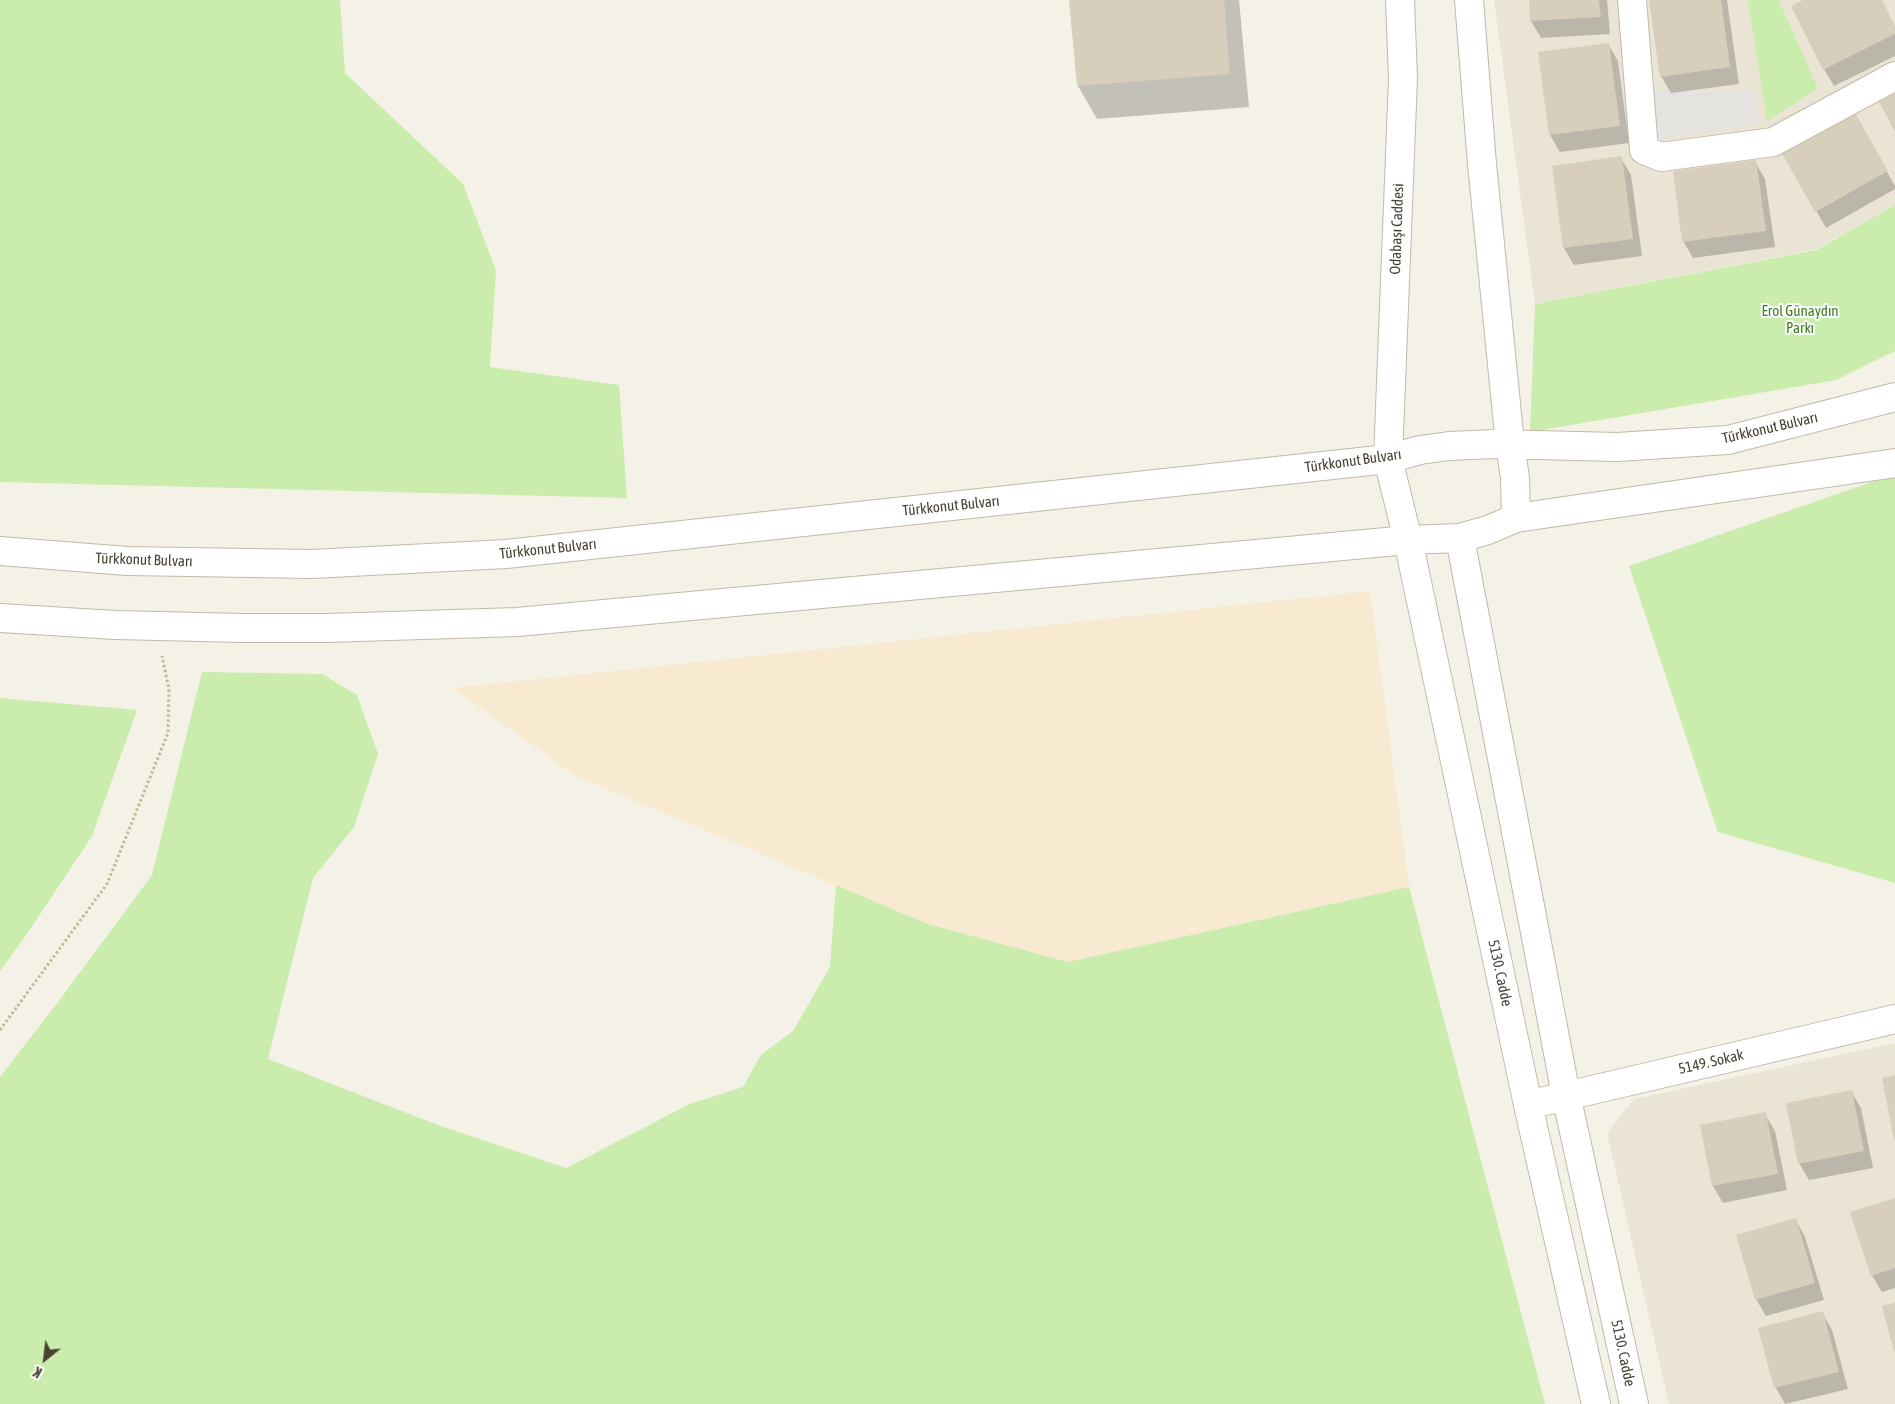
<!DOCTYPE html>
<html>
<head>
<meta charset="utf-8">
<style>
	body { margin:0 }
	#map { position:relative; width:1895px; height:1404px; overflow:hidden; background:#f4f1e7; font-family:"Asap Condensed",sans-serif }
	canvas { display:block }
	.north { position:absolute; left:20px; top:1334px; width:50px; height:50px; -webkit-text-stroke:4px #fff; paint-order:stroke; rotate:209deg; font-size:14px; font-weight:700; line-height:20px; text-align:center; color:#484235 }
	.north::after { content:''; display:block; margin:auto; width:18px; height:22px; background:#484235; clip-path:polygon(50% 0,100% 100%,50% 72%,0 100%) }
</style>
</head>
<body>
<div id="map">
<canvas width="1895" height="1404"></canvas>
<div class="north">K</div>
</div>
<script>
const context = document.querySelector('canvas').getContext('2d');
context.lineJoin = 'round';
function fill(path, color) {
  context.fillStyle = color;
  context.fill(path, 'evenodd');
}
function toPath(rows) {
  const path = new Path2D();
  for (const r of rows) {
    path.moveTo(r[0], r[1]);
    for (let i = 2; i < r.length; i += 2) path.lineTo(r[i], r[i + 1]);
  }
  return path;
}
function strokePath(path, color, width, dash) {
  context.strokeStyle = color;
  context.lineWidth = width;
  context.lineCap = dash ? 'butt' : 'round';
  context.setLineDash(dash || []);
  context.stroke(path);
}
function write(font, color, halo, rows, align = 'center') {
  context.font = font + ' "Asap Condensed",sans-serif';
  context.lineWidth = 4;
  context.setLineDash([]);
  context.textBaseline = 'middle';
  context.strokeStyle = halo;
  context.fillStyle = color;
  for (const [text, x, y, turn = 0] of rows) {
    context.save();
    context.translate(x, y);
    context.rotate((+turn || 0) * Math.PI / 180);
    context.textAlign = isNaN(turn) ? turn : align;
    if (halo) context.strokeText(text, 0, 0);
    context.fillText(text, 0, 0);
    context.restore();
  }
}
fill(toPath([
	[1494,0,1895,0,1895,205,1816,249,1535,304],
	[1895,1043,1895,1404,1669,1404,1607,1133,1634,1099]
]), '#e9e4d4');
fill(toPath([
	[1370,591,1409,887,1068,962,928,924,578,777,452,688]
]), '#f8ead0');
fill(toPath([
	[0,0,340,0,345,73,463,184,496,270,490,367,619,385,627,498,0,482],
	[1748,0,1781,0,1779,1,1818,88,1767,121],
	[1895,205,1895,351,1836,380,1530,432,1535,304,1816,250],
	[1895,474,1895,883,1718,832,1629,566],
	[202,672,322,674,357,695,378,754,354,827,313,878,268,1059,435,1124,566,1168,690,1104,743,1087,761,1055,793,1031,830,967,836,885,928,924,1068,962,1409,887,1545,1404,0,1404,0,1077,58,1002,152,875],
	[0,698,137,710,92,836,27,934,0,971]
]), '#caecac');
fill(toPath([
	[1648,92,1755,92,1760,123,1658,139]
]), '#e5e3df');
fill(toPath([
	[1071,0,1239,0,1249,107,1097,119,1078,86],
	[1530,0,1607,0,1610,34,1541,38,1531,21],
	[1650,0,1727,0,1739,84,1671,93,1661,76],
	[1806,0,1882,0,1895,27,1895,56,1834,86,1824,69],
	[1608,44,1618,61,1629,143,1560,152,1550,135],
	[1852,111,1895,186,1895,189,1826,228,1782,151],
	[1621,158,1631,175,1642,256,1574,265,1564,248,1553,167],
	[1755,162,1765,179,1775,247,1693,258,1683,241],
	[1851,1091,1861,1108,1873,1168,1809,1180,1799,1163],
	[1765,1114,1775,1131,1787,1190,1723,1203,1713,1186,1702,1126],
	[1895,1199,1895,1288,1882,1292,1872,1275],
	[1796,1220,1805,1237,1824,1300,1766,1316,1756,1299],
	[1822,1313,1832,1330,1848,1389,1785,1404,1776,1388,1760,1329]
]), '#0003');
fill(toPath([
	[1069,0,1224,0,1230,74,1077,86],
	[1529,0,1599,0,1601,17,1530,21],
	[1649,0,1721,0,1730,67,1660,77],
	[1803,0,1882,0,1895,27,1895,34,1823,70,1791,6],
	[1609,43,1620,126,1549,135,1538,52],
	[1895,84,1895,132,1875,94],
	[1853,109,1888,171,1815,212,1780,150],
	[1622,156,1633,239,1563,248,1552,166],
	[1756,160,1766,231,1682,242,1673,171],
	[1895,1075,1895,1139,1894,1140,1882,1078],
	[1852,1090,1864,1151,1798,1164,1786,1103],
	[1766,1112,1778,1174,1712,1186,1700,1125],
	[1895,1198,1895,1268,1871,1276,1850,1212],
	[1796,1218,1815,1283,1755,1300,1736,1235],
	[1895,1303,1895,1351,1894,1351,1882,1306],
	[1823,1311,1839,1372,1774,1388,1758,1328]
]), '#d7cebb');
const minor = toPath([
	[1400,0,1403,78,1388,459,1408,540,1528,1105,1596,1404],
	[1469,0,1482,164,1510,444,1515,478,1516,518],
	[1632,0,1644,150,1661,157,1773,142,1895,76],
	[1460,538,1566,1095,1634,1404],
	[0,551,127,561,312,564,506,554,1388,459,1420,450,1449,446,1495,444,1617,447,1728,440,1895,397],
	[0,618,115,625,243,628,327,628,517,622,1408,540,1460,538,1488,530,1516,518,1895,463],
	[1528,1105,1895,1019]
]);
strokePath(minor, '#c1baa8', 30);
strokePath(toPath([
	[0,1030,107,884,168,733,169,689,162,656]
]), '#c4b899', 3, [2.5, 2.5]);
strokePath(minor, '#fff', 28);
write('15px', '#484235', '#fff', [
	["Odabaşı Caddesi",1397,229,-88],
	["Türkkonut Bulvarı",1770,428,-13],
	["Türkkonut Bulvarı",1353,461,-8],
	["Türkkonut Bulvarı",951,506,-6],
	["Türkkonut Bulvarı",548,549,-6],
	["Türkkonut Bulvarı",144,560,2],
	["5130. Cadde",1500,973,78],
	["5149. Sokak",1711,1062,-13],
	["5130. Cadde",1623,1353,78]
]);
write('15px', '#3f7e24', '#fff', [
	["Erol Günaydın",1800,311],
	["Parkı",1800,328]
]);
</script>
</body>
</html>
